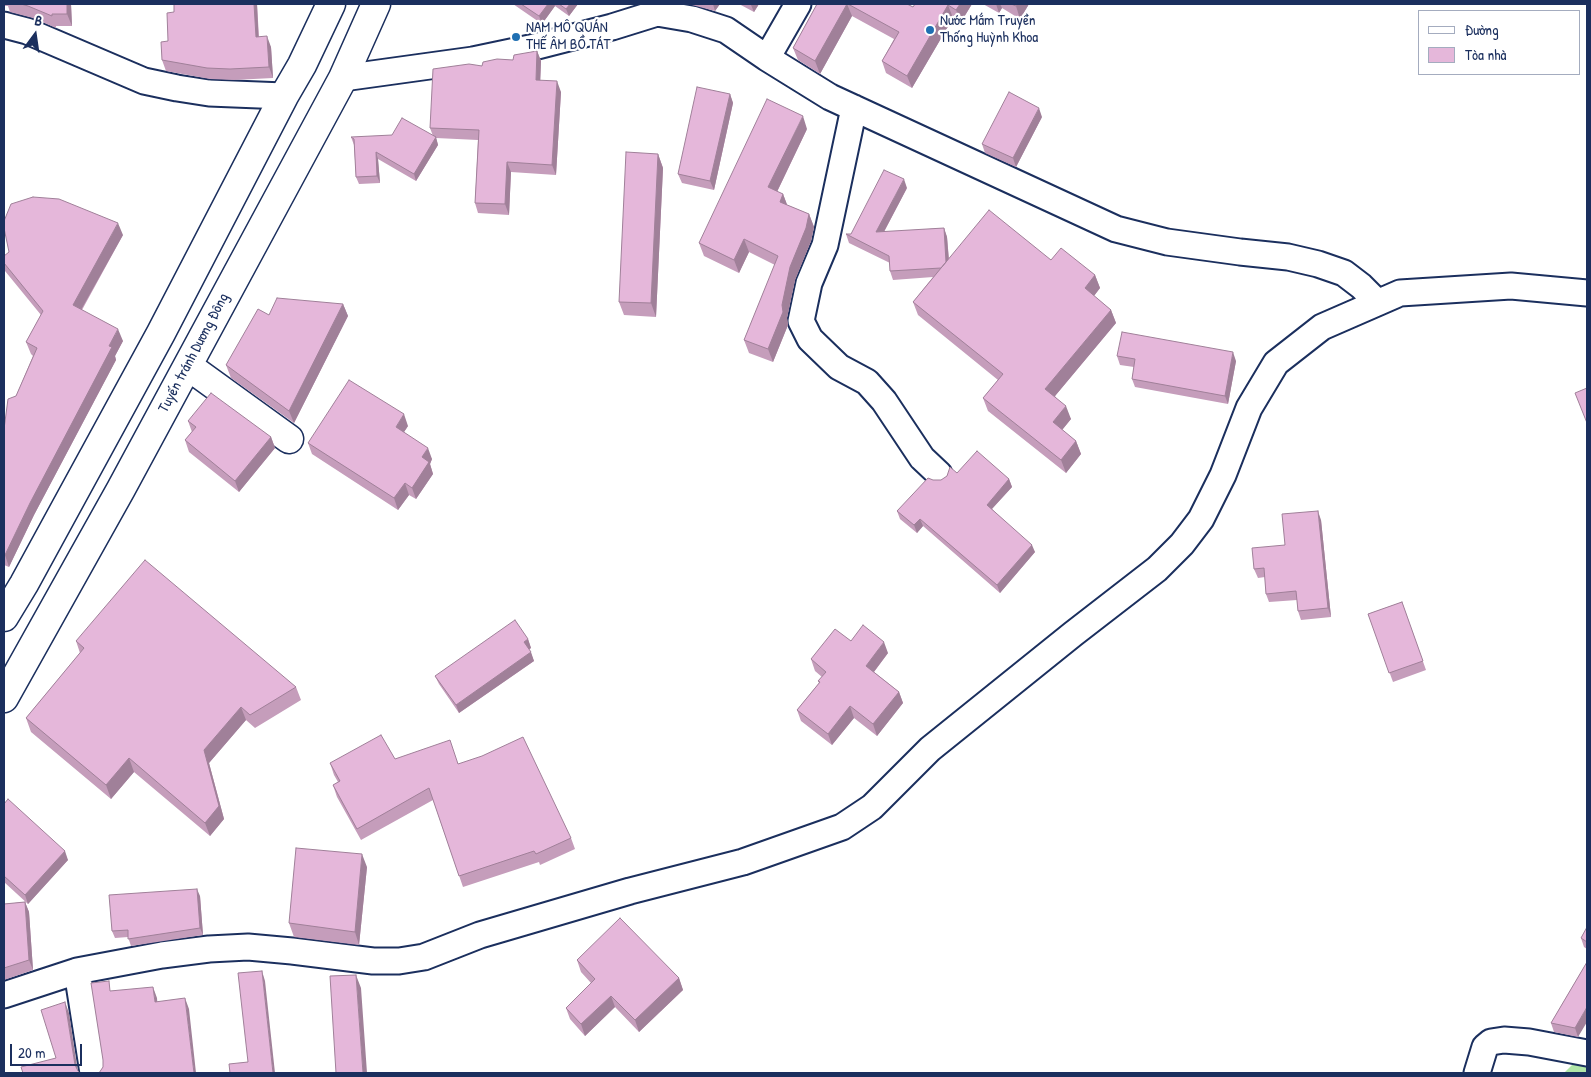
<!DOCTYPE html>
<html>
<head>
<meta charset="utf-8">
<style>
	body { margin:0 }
	#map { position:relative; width:1591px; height:1077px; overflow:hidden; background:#fff; font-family:"Patrick Hand",sans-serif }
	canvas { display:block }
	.frame { position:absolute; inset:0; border:5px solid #1b2f5e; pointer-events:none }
	.legend { position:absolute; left:1418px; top:10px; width:162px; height:65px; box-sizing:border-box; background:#fff; border:1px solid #a4acbf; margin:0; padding:6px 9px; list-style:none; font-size:15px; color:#1b2f5e }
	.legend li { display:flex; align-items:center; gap:10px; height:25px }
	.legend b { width:25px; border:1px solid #a4acbf }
	.north { position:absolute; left:10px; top:10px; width:50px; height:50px; -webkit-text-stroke:4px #fff; paint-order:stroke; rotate:14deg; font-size:14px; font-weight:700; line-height:20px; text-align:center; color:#1b2f5e }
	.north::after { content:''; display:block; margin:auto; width:18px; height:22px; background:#1b2f5e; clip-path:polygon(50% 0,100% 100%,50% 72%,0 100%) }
	.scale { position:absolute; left:10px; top:1044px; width:72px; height:22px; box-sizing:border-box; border:2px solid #1b2f5e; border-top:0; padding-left:6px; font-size:15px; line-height:18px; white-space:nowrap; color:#1b2f5e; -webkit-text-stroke:4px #fff; paint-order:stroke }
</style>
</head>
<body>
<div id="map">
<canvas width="1591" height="1077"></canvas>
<div class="frame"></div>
<ul class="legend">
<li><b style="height:6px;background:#fff"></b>Đường</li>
<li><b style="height:14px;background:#e5b7da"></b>Tòa nhà</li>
</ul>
<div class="north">B</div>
<div class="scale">20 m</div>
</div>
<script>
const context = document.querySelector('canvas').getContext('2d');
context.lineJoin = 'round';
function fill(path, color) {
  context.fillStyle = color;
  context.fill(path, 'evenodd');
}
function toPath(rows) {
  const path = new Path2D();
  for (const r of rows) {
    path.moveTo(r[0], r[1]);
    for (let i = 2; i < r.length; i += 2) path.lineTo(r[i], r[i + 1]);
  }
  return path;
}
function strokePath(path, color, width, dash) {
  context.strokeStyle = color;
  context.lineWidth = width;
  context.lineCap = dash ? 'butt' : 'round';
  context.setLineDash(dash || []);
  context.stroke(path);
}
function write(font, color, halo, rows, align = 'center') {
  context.font = font + ' "Patrick Hand",sans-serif';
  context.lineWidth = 4.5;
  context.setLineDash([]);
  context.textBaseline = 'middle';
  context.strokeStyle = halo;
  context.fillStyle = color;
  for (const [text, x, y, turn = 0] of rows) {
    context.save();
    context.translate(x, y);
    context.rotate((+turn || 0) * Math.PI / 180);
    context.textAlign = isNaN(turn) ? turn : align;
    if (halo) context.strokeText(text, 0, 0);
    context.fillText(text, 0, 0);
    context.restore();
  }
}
fill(toPath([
	[1587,1050,1587,1073,1564,1073]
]), '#b1e6a8');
const minor = toPath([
	[4,25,27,31,144,81,177,88,209,93,284,96],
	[767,58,798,4],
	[343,78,473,60,530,48,612,27,657,13,692,19,726,30,767,58,830,97,1116,229,1167,242,1240,252,1288,257,1318,264,1344,273,1361,286,1377,302],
	[854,108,825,245,809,283,801,321,810,339,839,367,867,382,884,401,922,458,939,474],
	[77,971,93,1073],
	[4,995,77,971,162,955,209,949,248,947,292,951,373,961,399,961,424,957,480,935,630,891,743,862,842,827,872,807,930,749,1073,634,1157,569,1182,544,1201,519,1223,475,1249,408,1276,363,1322,327,1400,293,1511,286,1587,293],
	[1477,1073,1485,1047,1491,1042,1504,1040,1529,1042,1587,1053]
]);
const primary = toPath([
	[188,366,289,439],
	[4,617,24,584,161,333,284,96,302,65,331,4],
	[4,698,121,489,343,78,376,4]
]);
strokePath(minor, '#1b2f5e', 29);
strokePath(primary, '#1b2f5e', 31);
strokePath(minor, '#fff', 25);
strokePath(primary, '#fff', 28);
fill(toPath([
	[4,4,71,4,72,26,56,26,56,28,33,18,10,12,8,6,4,6],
	[174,4,257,4,259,37,271,47,273,78,234,80,210,79,166,71,162,60,168,41,174,12],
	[513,4,578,4,569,16,555,6,542,24],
	[688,4,720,4,715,11],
	[739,4,759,4,754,12],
	[817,4,907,4,913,7,915,4,972,4,961,22,953,18,912,88,886,73,882,61,894,39,852,16,820,74,798,60,793,48],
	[983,4,1029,4,1020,19,1002,8,999,13],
	[537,51,541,61,540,80,561,92,556,175,511,172,509,215,478,213,475,203,478,140,436,138,438,145,416,181,378,159,380,183,359,184,356,177,354,145,351,137,433,136,430,128,482,66,513,60],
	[730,94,733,103,714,190,682,183,678,174],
	[1042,117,1016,167,985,153,982,144],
	[807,129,777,192,783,194,787,205,809,214,814,227,811,241,795,280,787,318,788,325,773,362,749,353,744,340,775,265,749,252,739,273,704,256,699,243],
	[658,154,663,168,656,317,624,315,619,302],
	[907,188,884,232,944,228,947,237,949,259,1051,260,1095,275,1100,288,1094,296,1111,310,1116,323,1055,396,1071,419,1062,430,1076,441,1081,454,1066,473,988,411,983,398,998,380,918,315,913,302,933,277,893,280,890,271,890,263,849,243,846,234,851,234],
	[123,235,82,310,123,341,115,356,116,360,34,515,9,567,4,565,4,429,16,396,33,356,31,354,26,342,41,315,5,271,4,269,4,256],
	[343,304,348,316,294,423,231,378,226,365],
	[1117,356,1236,361,1228,404,1135,387,1132,379,1134,367,1120,365],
	[188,421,271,437,275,448,239,492,189,452,185,440,192,432],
	[408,426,404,432,432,459,430,464,433,474,416,499,409,495,398,510,312,454,308,443],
	[957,473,1009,479,1012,487,992,509,1035,552,1000,593,923,526,917,533,900,519,897,511,933,480,941,480],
	[1321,520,1331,617,1301,620,1298,611,1297,600,1269,602,1266,594,1265,577,1258,578,1254,569,1285,545],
	[1402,602,1426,670,1393,682,1368,614],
	[528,639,531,648,529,649,534,661,459,713,439,684,435,676],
	[76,641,296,687,301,700,255,728,246,720,209,763,224,819,210,836,134,772,111,799,31,732,26,718,80,653],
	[851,641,888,653,874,672,899,692,903,703,877,736,854,718,832,745,801,721,797,710,819,683,818,681,822,677,815,671,811,659],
	[395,759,458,764,571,838,575,849,540,865,539,862,463,887,433,800,361,840,337,797,333,785,338,782,334,775,330,763],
	[4,804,68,860,28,904,4,882],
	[367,867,359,945,294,937,289,923],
	[200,896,203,935,131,946,128,937,115,938,112,931],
	[25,902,29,912,33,970,4,980,4,904],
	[1587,927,1587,949,1584,947,1581,938],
	[577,960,679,978,683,990,639,1032,615,1007,585,1036,570,1019,566,1008,591,983,581,972],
	[1587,962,1578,1037,1554,1032,1551,1023]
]), '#c59dbb');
fill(toPath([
	[67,4,71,4,72,26,67,14],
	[254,4,257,4,259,48,256,37],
	[548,4,554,4,555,6,542,24,539,16],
	[570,4,578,4,569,16,566,9],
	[713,4,720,4,715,11],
	[752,4,759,4,754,12,751,5],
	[847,4,852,16,820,74,815,61],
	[960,4,972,4,961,22,956,10],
	[996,4,1000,4,1002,8,999,13],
	[1017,4,1029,4,1020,19,1016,6],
	[948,5,953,18,912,88,907,76],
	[267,36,271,47,273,78,269,67],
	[537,51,541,61,540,90,536,80],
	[557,81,561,92,556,175,552,165],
	[730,94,733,103,714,190,710,181],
	[1039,108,1042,117,1016,167,1013,158],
	[803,116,807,129,773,200,768,187],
	[436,137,438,145,416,181,414,174],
	[376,152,378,159,380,183,377,176],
	[658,154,663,168,656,317,651,303],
	[507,162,511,172,509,215,505,204],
	[904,179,907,188,879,241,876,232],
	[783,194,788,207,780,202],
	[809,214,814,227,811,241,795,280,787,318,788,325,773,362,768,349,790,267],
	[118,223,123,235,77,317,73,305],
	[944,228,947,237,950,276,946,267],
	[744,239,749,252,739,273,734,260],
	[1095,275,1100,288,1090,301,1085,288],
	[343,304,348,316,294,423,289,411],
	[1111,310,1116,323,1050,402,1045,389],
	[118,329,123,341,115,356,116,360,34,515,9,567,5,555,30,503],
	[1233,352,1236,361,1228,404,1225,396],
	[1066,406,1071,419,1058,435,1053,422],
	[404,414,408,426,400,438,396,427],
	[271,437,275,448,239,492,235,481],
	[1076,441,1081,454,1066,473,1061,460],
	[428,448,432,459,430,464,433,474,416,499,412,488,422,457],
	[1009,479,1012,487,989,512,987,505],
	[405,483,409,495,398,510,394,498],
	[1318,511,1321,520,1331,617,1328,608],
	[920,519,923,526,917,533,914,525],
	[1032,545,1035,552,1000,593,997,585],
	[528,639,531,648,527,651,524,642],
	[884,642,888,653,870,677,866,666],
	[531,652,534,661,459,713,456,705],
	[899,692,903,703,877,736,873,724],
	[850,706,854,718,832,745,828,734],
	[241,707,246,720,209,763,224,819,210,836,205,823,204,750],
	[129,758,134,772,111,799,106,785],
	[65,851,68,860,28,904,25,895],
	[362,854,367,867,359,945,355,932],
	[197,889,200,896,203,935,200,928],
	[25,902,29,912,33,970,29,960],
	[262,971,265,981,275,1073,273,1073],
	[356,975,361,988,367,1073,363,1073],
	[679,978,683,990,639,1032,635,1020],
	[153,987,157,998,158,1012,155,1002],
	[611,996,615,1007,585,1036,581,1024],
	[185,998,189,1009,196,1073,194,1073],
	[65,1002,69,1013,78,1073,75,1065],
	[1587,1007,1587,1022,1578,1037,1575,1028]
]), '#a08099');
const building = toPath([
	[21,4,67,4,67,14,52,14,52,16,28,6,21,4],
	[174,4,254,4,256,37,267,36,269,67,230,69,207,68,162,60,161,42,168,41,167,13,174,12,174,4],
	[521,4,548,4,539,16,521,4],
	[559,4,570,4,566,9,559,4],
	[817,4,847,4,815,61,793,48,817,4],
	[848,4,907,4,913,7,915,4,960,4,956,10,948,5,907,76,882,61,899,32,848,4],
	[1011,4,1017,4,1016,6,1011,4],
	[537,51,536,80,557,81,552,165,507,162,505,204,475,203,479,130,430,128,433,69,469,64,482,66,483,62,497,59,513,60,514,55,537,51],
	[697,87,730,94,710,181,678,174,697,87],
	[1009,92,1039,108,1013,158,982,144,1009,92],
	[767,99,803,116,768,187,783,194,780,202,809,214,806,228,790,267,782,305,783,312,768,349,744,340,778,256,744,239,734,260,699,243,767,99],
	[402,118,436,137,414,174,376,152,377,176,356,177,354,139,351,137,392,135,402,118],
	[626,152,658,154,651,303,619,302,626,152],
	[884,170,904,179,876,232,944,228,946,262,941,268,890,271,889,256,846,234,851,234,884,170],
	[33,197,59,199,118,223,73,305,118,329,109,346,112,347,30,503,5,555,4,555,4,429,8,399,16,396,37,348,26,342,43,311,4,263,4,256,9,252,4,228,4,221,11,204,33,197],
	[989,210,1051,260,1061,248,1095,275,1085,288,1111,310,1045,389,1066,406,1053,422,1076,441,1061,460,983,398,1003,374,913,302,989,210],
	[277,298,343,304,289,411,226,365,258,309,269,315,277,298],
	[1122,332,1233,352,1225,396,1132,379,1135,359,1117,356,1122,332],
	[349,380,404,414,396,427,428,448,422,457,429,462,412,488,405,483,394,498,308,443,349,380],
	[1587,388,1587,423,1575,393,1587,388],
	[211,393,271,437,235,481,185,440,196,427,188,421,211,393],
	[977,451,1009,479,987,505,1032,545,997,585,920,519,914,525,897,511,928,478,933,480,941,480,947,476,950,467,957,473,977,451],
	[1318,511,1328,608,1298,611,1296,591,1266,594,1264,568,1254,569,1252,548,1285,545,1282,514,1318,511],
	[145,560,296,687,250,715,241,707,204,750,219,806,205,823,129,758,106,785,26,718,84,648,76,641,145,560],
	[1402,602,1423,661,1389,673,1368,614,1402,602],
	[515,620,528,639,524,642,531,652,456,705,435,676,515,620],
	[863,625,884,642,866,666,899,692,873,724,850,706,828,734,797,710,820,682,818,681,826,672,811,659,835,629,851,641,863,625],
	[381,735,395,759,450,740,458,764,482,756,523,737,571,838,536,854,534,851,459,876,429,788,357,829,333,785,340,781,330,763,381,735],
	[8,799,65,851,25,895,4,876,4,804,8,799],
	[296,848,362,854,355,932,289,923,296,848],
	[197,889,200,928,128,939,128,930,112,931,109,895,197,889],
	[25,902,29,960,4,968,4,904,25,902],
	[620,918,679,978,635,1020,611,996,581,1024,566,1008,595,979,577,960,620,918],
	[1587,927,1587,942,1581,938,1587,927],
	[1587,962,1587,1007,1575,1028,1551,1023,1587,962],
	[262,971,273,1073,230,1073,229,1064,248,1062,238,973,262,971],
	[356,975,363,1073,336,1073,330,976,356,975],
	[109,981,110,991,153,987,155,1002,185,998,194,1073,99,1073,103,1067,103,1060,91,983,109,981],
	[65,1002,75,1065,78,1071,80,1073,23,1073,21,1067,56,1058,41,1010,65,1002]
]);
fill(building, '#e5b7da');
strokePath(building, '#a08099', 1);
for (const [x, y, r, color] of [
	[930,30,5,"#1f6fb2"],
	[516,37,5,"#1f6fb2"]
]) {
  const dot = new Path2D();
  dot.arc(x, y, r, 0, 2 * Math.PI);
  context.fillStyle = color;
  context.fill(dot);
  strokePath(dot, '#fff', 2);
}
write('15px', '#1b2f5e', '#fff', [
	["Nước Mắm Truyền",940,21],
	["Thống Huỳnh Khoa",940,38],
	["NAM MÔ QUÁN",526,28],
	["THẾ ÂM BỒ TÁT",526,45]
], 'left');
write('15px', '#1b2f5e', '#fff', [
	["Tuyến tránh Dương Đông",194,353,-62]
]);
</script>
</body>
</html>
